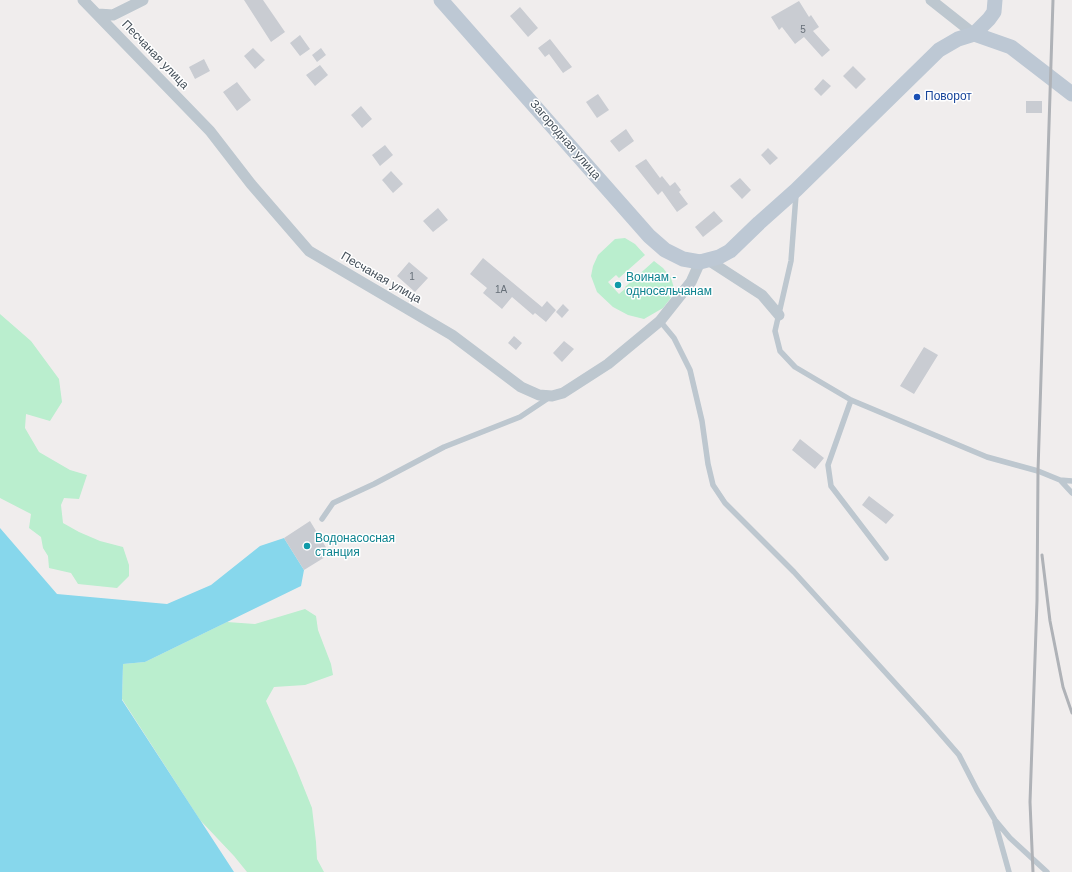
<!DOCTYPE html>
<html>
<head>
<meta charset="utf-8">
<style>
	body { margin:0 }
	canvas { display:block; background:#f0eded }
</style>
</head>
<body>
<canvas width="1072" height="872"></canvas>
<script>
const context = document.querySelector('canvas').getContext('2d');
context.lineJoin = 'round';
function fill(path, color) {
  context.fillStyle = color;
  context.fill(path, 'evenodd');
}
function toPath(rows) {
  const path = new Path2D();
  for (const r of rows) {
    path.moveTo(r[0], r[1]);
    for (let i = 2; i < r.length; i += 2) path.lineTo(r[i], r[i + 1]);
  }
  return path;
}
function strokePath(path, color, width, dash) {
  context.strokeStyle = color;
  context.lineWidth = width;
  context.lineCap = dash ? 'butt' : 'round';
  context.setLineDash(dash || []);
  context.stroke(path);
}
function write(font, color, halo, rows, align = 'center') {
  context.font = font + ' Arial,sans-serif';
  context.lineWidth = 3;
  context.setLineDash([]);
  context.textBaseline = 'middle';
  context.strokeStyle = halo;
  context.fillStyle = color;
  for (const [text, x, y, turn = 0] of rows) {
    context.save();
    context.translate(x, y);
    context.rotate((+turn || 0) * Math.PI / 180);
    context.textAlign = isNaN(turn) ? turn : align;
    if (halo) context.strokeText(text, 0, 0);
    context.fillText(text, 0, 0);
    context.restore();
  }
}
fill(toPath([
	[625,238,635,244,645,255,619,278,616,275,608,282,619,294,626,288,625,287,654,261,663,268,671,278,674,288,670,299,663,308,644,319,628,315,613,307,597,292,591,276,593,266,598,255,615,239],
	[0,314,31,341,59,379,62,402,50,421,26,414,25,428,39,452,70,470,87,475,79,499,64,498,61,505,63,523,79,532,100,541,123,547,129,565,129,576,117,588,78,584,71,573,49,568,48,556,43,548,41,537,29,528,31,514,0,498],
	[305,609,316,616,318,630,331,664,333,675,305,685,274,687,266,701,296,768,312,808,316,842,317,859,324,872,247,872,234,856,200,820,122,699,123,664,145,662,227,622,255,624]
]), '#baeece');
fill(toPath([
	[0,528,57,594,167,604,211,585,260,546,284,538,304,570,301,586,145,662,123,664,122,700,234,872,0,872]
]), '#87d7ec');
fill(toPath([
	[244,0,263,0,285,32,271,42],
	[799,1,809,17,811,15,819,27,813,31,830,50,822,57,804,37,795,44,782,27,779,30,771,17],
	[520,7,538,28,528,37,510,16],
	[300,35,310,49,300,56,290,43],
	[550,39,572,67,563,73,549,54,545,57,538,48],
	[253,48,265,60,255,69,244,56],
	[321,48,326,55,317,62,312,55],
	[204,59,210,71,195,79,189,67],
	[320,65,328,75,315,86,306,75],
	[853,66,866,79,856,89,843,76],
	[823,79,831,86,821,96,814,89],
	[237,82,251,100,237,111,223,92],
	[598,94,609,110,597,118,586,102],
	[1026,101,1042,101,1042,113,1026,113],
	[361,106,372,119,362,128,351,115],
	[626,129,634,141,619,152,610,141],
	[385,145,393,155,380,166,372,155],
	[768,148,778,158,770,165,761,155],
	[646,159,660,178,662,176,670,186,675,182,681,190,679,192,688,204,677,212,662,191,658,195,635,166],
	[391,171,403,184,393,193,382,180],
	[740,178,751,190,742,199,730,186],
	[438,208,448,220,433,232,423,221],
	[714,211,723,221,703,237,695,227],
	[483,258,542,307,547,301,556,310,546,322,535,313,533,315,512,297,502,309,483,293,487,288,470,274],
	[409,262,428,278,415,292,397,276],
	[563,304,569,310,562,318,556,312],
	[514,336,522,343,516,350,508,343],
	[564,341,574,349,562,362,553,353],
	[924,347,938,355,914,394,900,386],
	[800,439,824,458,815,469,792,450],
	[869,496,894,515,886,524,862,505],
	[310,521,330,554,304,570,284,538]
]), '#c9ccd2');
strokePath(toPath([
	[796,195,791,261,775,331,780,351,795,367,851,400,987,457,1038,471,1060,480,1072,493],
	[660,321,674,338,690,370,702,421,708,464,713,485,725,503,794,572,926,717,959,755,977,790,995,820,1010,838,1047,872],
	[851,400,828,465,831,486,886,558],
	[1060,480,1072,481],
	[322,519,333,503,374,484,444,447,520,417,550,397],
	[995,822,1009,872]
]), '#bdc7cf', 5.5);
strokePath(toPath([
	[83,0,210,131,251,184,309,251,452,335,521,387,539,395,552,396,563,393,608,364,660,321,691,282,700,262],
	[931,0,974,34],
	[98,14,113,15,143,0],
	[708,260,762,295,779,315]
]), '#bdc7cf', 11);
strokePath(toPath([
	[441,0,649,236,665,250,683,259,700,262,719,257,730,251,759,223,796,190,939,50,958,39,974,34,989,19,994,12,995,0],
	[974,34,1011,47,1072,94]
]), '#bdc8d4', 15);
strokePath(toPath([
	[1042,555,1050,621,1063,687,1072,713],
	[1033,872,1030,802,1037,601,1038,471,1053,0]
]), '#afb2b7', 3);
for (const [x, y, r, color] of [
	[917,97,4,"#1a4fb4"],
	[618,285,4,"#0f9aa8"],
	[307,546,4,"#0f9aa8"]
]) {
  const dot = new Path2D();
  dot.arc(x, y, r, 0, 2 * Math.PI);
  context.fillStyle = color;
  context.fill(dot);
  strokePath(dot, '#fff', 1.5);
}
write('10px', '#666f78', null, [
	["5",803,30],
	["1",412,277],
	["1А",501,290]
]);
write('12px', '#45505a', '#fff', [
	["Песчаная улица",155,55,46],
	["Загородная улица",565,140,49],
	["Песчаная улица",381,278,30]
]);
write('12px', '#164399', '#fff', [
	["Поворот",925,97]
], 'left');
write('12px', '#0d838f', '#fff', [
	["Воинам -",626,278],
	["односельчанам",626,292],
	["Водонасосная",315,539],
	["станция",315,553]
], 'left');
</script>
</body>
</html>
